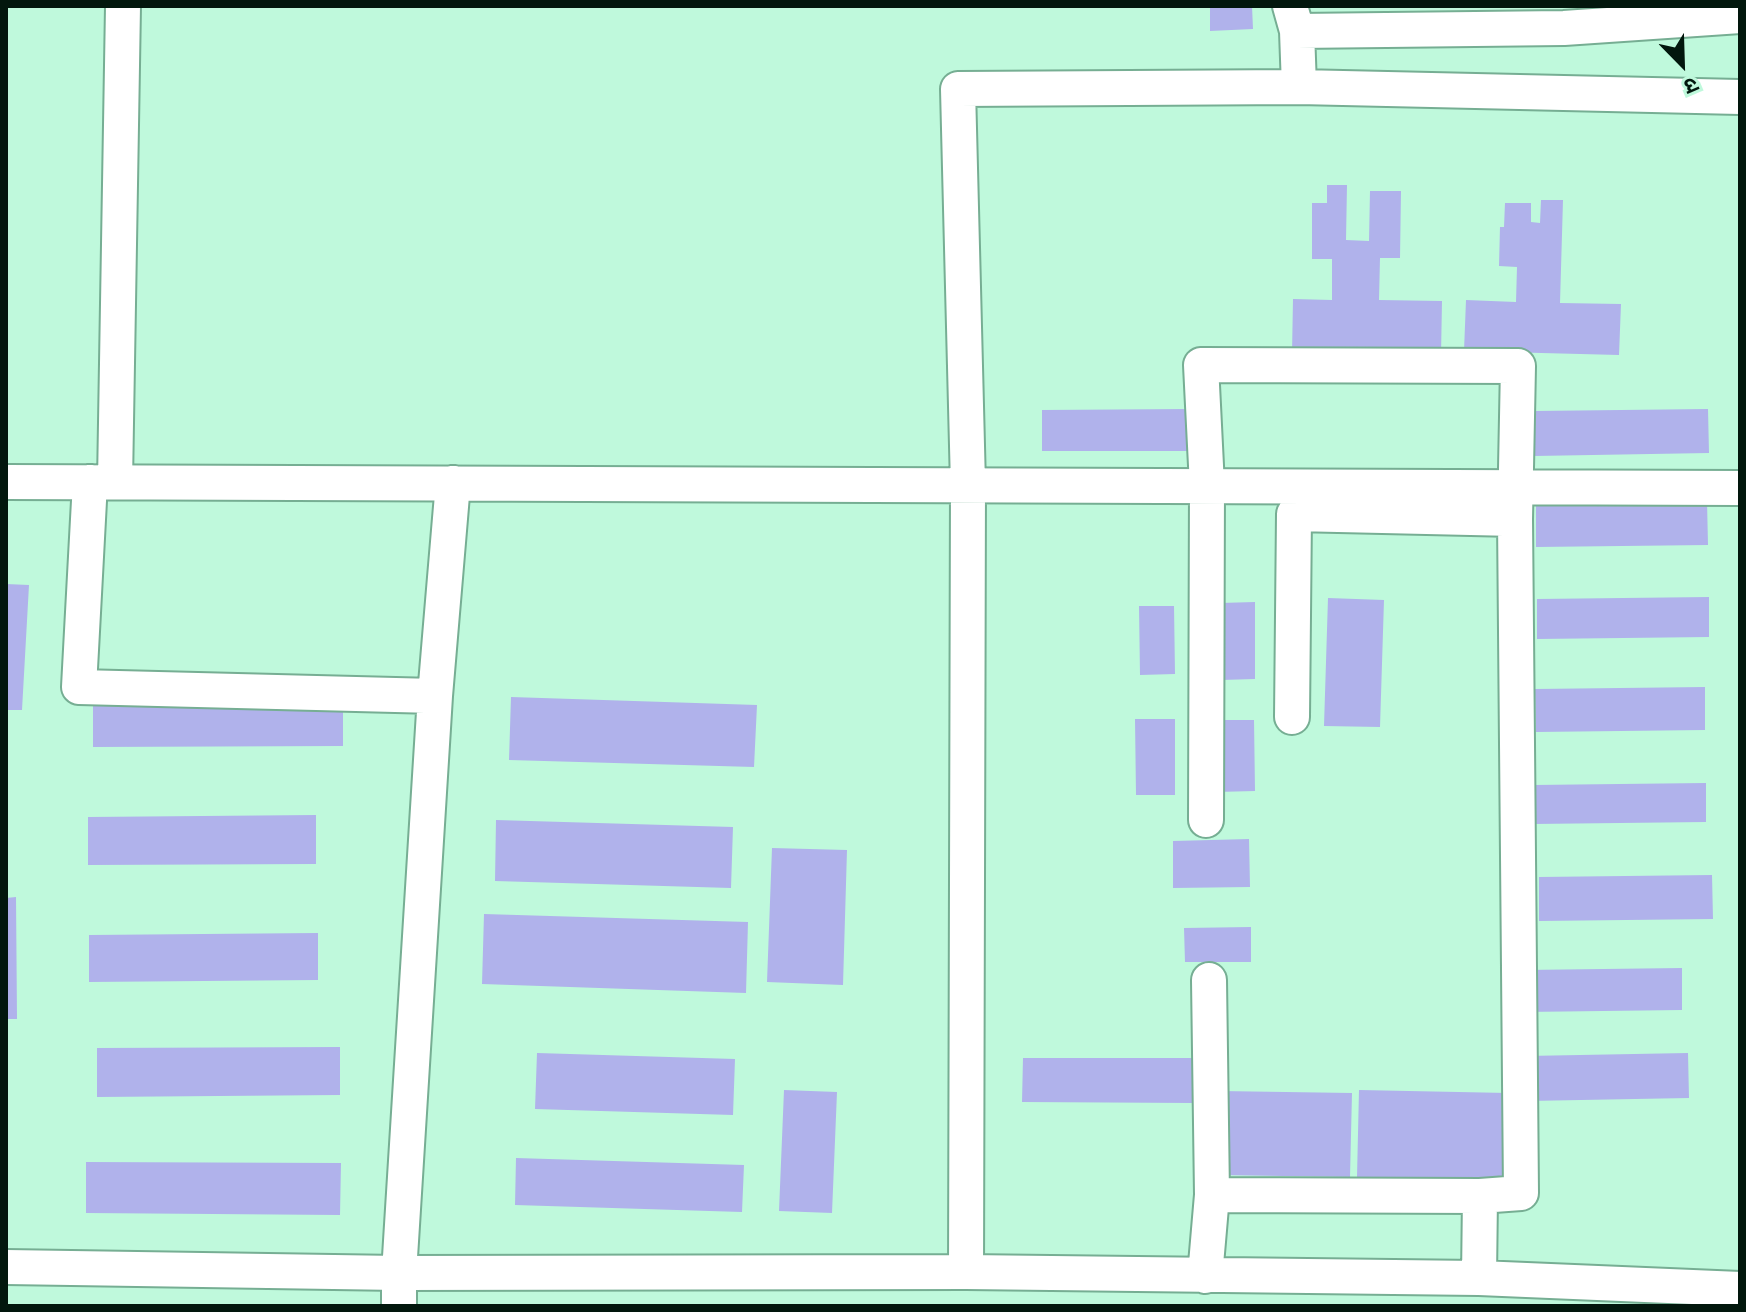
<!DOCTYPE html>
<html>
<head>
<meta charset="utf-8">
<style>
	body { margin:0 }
	#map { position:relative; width:1746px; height:1312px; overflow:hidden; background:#bff9dc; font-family:"Source Serif 4","Noto Sans Devanagari",serif }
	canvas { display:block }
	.frame { position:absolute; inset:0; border:8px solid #02170d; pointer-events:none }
	.north { position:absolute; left:1642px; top:24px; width:80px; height:80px; -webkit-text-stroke:6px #bff9dc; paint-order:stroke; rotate:157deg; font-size:22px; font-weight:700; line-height:32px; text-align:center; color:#02170d }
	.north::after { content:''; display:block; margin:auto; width:28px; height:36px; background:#02170d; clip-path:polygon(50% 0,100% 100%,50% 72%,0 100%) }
</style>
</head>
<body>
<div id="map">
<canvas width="1746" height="1312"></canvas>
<div class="frame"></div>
<div class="north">उ</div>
</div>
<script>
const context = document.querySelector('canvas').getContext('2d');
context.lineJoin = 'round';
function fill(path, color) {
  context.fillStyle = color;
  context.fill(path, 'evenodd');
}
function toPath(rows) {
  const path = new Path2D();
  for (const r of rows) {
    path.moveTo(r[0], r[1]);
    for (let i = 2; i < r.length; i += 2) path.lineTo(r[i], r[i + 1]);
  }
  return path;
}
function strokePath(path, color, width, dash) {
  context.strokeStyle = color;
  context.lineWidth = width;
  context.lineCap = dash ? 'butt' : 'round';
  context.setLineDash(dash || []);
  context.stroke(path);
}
fill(toPath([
	[1210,6,1252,6,1253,29,1210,31],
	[1327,185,1347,185,1346,240,1369,241,1370,191,1401,191,1400,258,1380,258,1379,300,1442,301,1441,355,1421,355,1422,349,1315,348,1315,355,1292,354,1293,299,1332,300,1332,259,1312,259,1312,203,1327,203],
	[1541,200,1563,200,1560,303,1621,304,1619,355,1464,351,1466,300,1516,302,1517,267,1499,266,1500,227,1504,227,1505,203,1531,203,1531,222,1540,223],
	[1190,409,1190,451,1042,451,1042,410],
	[1708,409,1709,453,1534,456,1534,411],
	[1707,501,1708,545,1536,547,1536,504],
	[6,584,29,585,22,710,6,710],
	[1709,597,1709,637,1537,639,1537,599],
	[1328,598,1384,600,1380,727,1324,726],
	[1255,602,1255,679,1221,680,1220,603],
	[1139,606,1174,606,1175,674,1140,675],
	[1705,687,1705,730,1536,732,1535,689],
	[511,697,757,705,754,767,509,760],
	[343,703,343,746,93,747,93,705],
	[1135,719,1175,719,1175,795,1136,795],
	[1216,720,1254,720,1255,791,1216,792],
	[1706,783,1706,822,1533,824,1533,785],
	[316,815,316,864,88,865,88,817],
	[496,820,733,827,731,888,495,881],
	[1249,839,1250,887,1173,888,1173,841],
	[772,848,847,850,843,985,767,982],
	[1712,875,1713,919,1539,921,1539,877],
	[16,897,17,1019,6,1019,6,898],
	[484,914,748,922,746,993,482,984],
	[1251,927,1251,962,1185,962,1184,928],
	[318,933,318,980,89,982,89,935],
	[1682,968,1682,1010,1524,1012,1524,970],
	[340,1047,340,1095,97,1097,97,1048],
	[537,1053,735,1059,733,1115,535,1109],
	[1688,1053,1689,1098,1527,1101,1526,1056],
	[1023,1058,1192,1058,1192,1103,1022,1102],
	[784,1090,837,1092,832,1213,779,1211],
	[1359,1090,1508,1093,1506,1180,1357,1177],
	[1219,1091,1352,1093,1350,1177,1217,1175],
	[516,1158,744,1165,742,1212,515,1205],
	[86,1162,341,1163,340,1215,86,1213]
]), '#b0b2eb');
const minor = toPath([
	[1290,6,1297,31,1299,87],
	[1297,31,1564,28,1740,16],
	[6,482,1740,488],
	[90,482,79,687,435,696],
	[115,482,123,6],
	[1292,717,1294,514,1515,519],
	[1206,820,1207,486,1201,365,1518,366,1515,519,1521,1193,1480,1196,1479,1278],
	[1212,1195,1480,1196],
	[6,1267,399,1273,966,1272,1479,1278,1740,1289],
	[966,1272,968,485,958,89,1299,87,1740,97],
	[1205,1276,1212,1195,1209,980],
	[399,1306,399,1273,435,696,453,483]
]);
strokePath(minor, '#76ae93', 38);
strokePath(minor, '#fff', 34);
</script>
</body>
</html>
